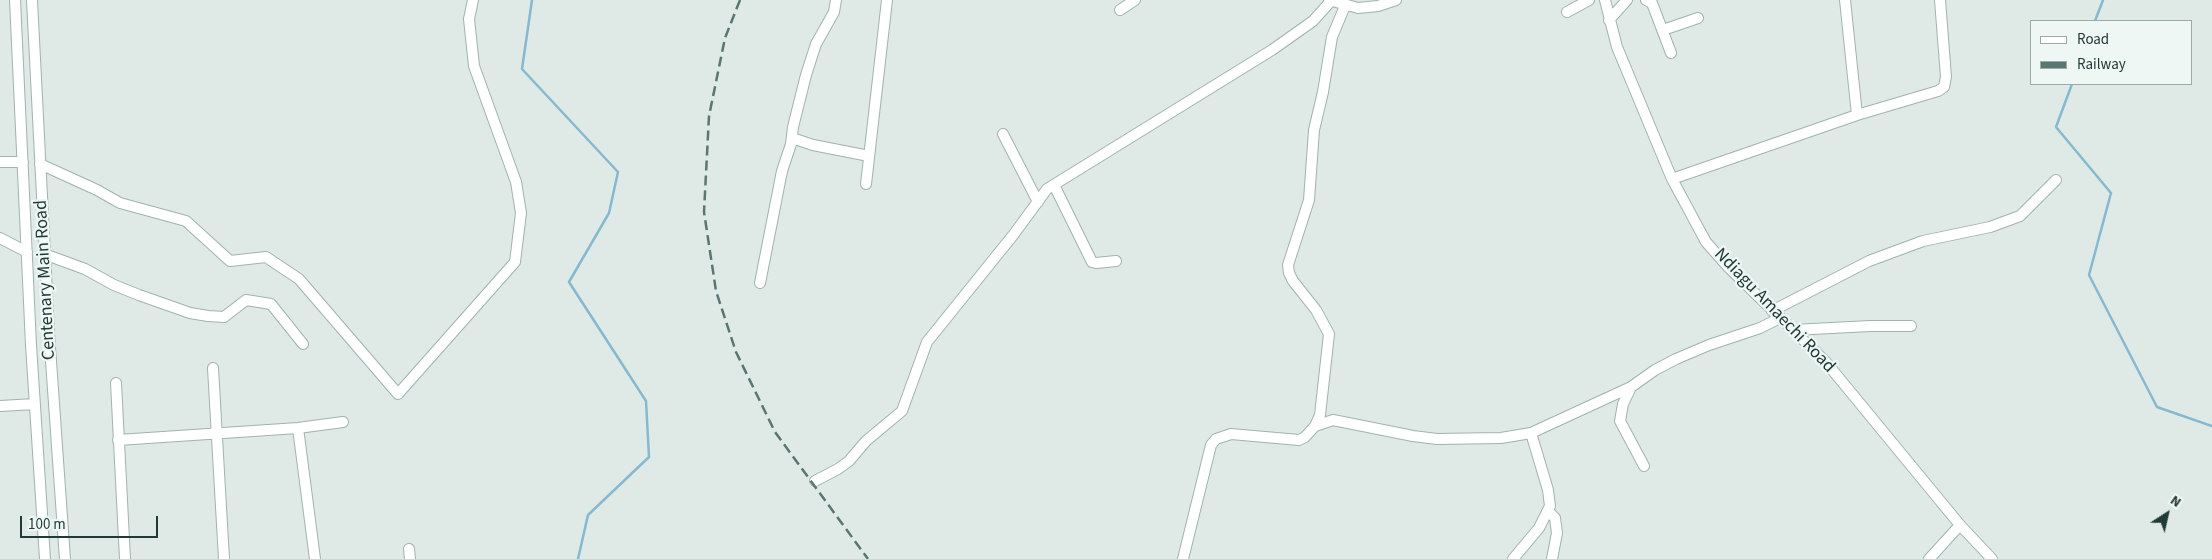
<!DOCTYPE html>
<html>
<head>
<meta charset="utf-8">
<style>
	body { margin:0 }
	#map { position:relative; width:2212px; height:559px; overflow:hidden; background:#dfeae7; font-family:"Source Sans 3",sans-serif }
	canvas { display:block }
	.legend { position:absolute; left:2030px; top:20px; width:162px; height:65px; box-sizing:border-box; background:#eff7f4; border:1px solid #9caba8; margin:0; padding:6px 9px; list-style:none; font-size:15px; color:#203a37 }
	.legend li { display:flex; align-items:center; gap:10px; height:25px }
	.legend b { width:25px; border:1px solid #9caba8 }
	.north { position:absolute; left:2142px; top:489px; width:50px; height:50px; -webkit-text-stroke:4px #eff7f4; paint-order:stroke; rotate:35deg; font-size:14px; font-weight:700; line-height:20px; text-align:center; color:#203a37 }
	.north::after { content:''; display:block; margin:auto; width:18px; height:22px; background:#203a37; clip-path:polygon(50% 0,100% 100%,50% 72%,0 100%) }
	.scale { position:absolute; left:20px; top:516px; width:138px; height:22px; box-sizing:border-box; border:2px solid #203a37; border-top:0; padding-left:6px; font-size:15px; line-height:18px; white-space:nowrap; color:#203a37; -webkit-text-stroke:4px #eff7f4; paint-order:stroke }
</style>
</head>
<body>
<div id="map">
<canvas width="2212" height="559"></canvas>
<ul class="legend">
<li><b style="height:6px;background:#fff"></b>Road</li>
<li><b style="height:6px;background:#5a7673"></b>Railway</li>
</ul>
<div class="north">N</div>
<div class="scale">100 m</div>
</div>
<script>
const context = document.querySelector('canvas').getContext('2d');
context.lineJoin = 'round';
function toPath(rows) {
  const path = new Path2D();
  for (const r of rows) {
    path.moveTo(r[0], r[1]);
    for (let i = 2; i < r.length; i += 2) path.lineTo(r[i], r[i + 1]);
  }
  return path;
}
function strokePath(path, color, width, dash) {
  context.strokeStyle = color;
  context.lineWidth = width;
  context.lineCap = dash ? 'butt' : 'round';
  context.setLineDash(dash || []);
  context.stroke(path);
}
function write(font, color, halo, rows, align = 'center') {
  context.font = font + ' "Source Sans 3",sans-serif';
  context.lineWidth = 4.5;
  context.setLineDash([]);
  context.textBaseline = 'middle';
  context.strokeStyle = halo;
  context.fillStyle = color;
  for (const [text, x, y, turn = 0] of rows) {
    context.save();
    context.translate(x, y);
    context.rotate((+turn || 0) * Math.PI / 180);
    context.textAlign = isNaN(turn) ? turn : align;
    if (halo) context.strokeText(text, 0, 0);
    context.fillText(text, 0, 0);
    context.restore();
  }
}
strokePath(toPath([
	[532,0,522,69,618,172,609,213,569,282,646,401,649,457,588,515,578,559],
	[2095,21,2103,0],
	[2072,84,2056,127,2111,193,2089,275,2157,407,2212,426]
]), '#86b9d0', 2.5);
const minor = toPath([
	[15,0,31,345,45,559],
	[32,0,49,333,65,559],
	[1329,0,1358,8,1378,6,1396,0],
	[1605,0,1617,47,1672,179,1706,242,1729,268,1825,361,1960,525,1992,559],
	[1646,0,1652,3,1671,53],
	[1845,0,1857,115],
	[1120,10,1135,0],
	[1567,12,1589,0],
	[1609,20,1627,0],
	[1663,30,1698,18],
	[1003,134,1038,202],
	[792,138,813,145,869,156],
	[0,162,23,162],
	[40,164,97,190,120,203,186,221,230,261,266,257,299,279,398,394,515,262,521,213,516,182,474,66,469,19,473,0],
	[1672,179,1857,115,1938,91,1944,87,1946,77,1940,0],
	[866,184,887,0],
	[1054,185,1092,262,1096,263,1116,261],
	[0,238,27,252],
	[44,254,85,269,114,285,139,295,190,313,208,316,224,317,246,300,271,304,303,344],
	[760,283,782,171,791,144,793,127,806,75,816,44,834,12,836,0],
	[1772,311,1869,261,1923,241,1990,227,2020,216,2056,180],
	[1793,330,1870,326,1911,326],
	[213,368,224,559],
	[116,383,125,559],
	[1631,387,1623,404,1620,421,1644,466],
	[0,406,35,404],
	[1315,426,1333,420,1413,436,1437,439,1501,438,1531,433,1631,387,1655,370,1676,359,1709,345,1760,328,1780,318],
	[298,428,315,559],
	[118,440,298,428,343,422],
	[815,481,838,469,849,461,866,441,902,411,927,342,1014,234,1047,189,1272,50,1313,21,1331,1],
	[1548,511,1555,518,1557,533,1552,559],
	[409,549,410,559],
	[1183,559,1211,445,1216,439,1231,434,1299,440,1305,437,1315,426,1320,415,1329,334,1316,310,1293,281,1289,273,1288,265,1309,200,1314,130,1323,92,1332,37,1345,6],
	[1513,559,1539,528,1550,506,1548,490,1531,433],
	[1929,559,1960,525]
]);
strokePath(minor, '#a2b2af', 12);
strokePath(minor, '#fff', 10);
strokePath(toPath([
	[740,0,725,38,709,116,704,212,716,291,736,352,775,432,868,559]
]), '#5a7673', 2.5, [10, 5]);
write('18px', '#203a37', '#eff7f4', [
	["Centenary Main Road",46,280,-93],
	["Ndiagu Amaechi Road",1774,311,46]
]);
</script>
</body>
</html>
